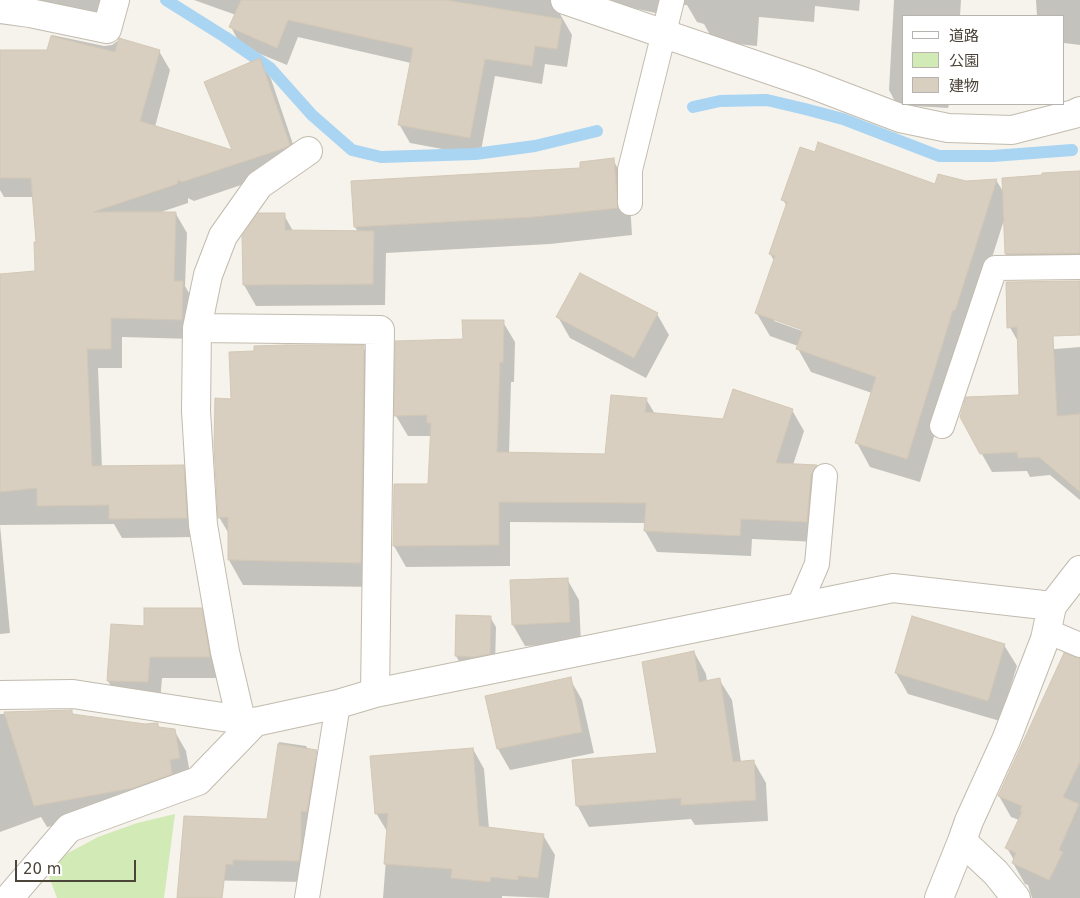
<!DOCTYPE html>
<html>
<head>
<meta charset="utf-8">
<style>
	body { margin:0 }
	#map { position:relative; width:1080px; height:898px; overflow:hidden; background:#f6f3ec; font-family:"DejaVu Sans","Noto Sans JP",sans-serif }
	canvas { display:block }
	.legend { position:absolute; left:902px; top:15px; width:162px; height:90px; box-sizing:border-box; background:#fff; border:1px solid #b7b4b0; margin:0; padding:6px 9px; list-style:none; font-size:15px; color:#4b4439 }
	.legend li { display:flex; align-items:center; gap:10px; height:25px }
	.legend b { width:25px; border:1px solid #b7b4b0 }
	.scale { position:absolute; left:15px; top:860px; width:121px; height:22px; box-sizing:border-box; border:2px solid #4b4439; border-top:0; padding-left:6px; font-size:15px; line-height:18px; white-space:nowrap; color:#4b4439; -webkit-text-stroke:4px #fff; paint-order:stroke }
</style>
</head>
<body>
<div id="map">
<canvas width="1080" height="898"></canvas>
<ul class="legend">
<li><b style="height:6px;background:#fff"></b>道路</li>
<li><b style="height:14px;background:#d2eab5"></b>公園</li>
<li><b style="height:14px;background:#d8cfc1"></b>建物</li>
</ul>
<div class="scale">20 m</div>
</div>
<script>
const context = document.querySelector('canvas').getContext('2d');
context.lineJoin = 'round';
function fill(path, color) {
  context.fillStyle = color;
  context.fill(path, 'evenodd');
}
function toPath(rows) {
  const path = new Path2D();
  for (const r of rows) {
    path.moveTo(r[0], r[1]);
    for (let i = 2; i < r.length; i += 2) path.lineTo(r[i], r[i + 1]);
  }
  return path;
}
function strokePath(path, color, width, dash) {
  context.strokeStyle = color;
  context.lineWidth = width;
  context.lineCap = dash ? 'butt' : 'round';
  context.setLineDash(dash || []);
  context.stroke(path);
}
fill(toPath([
	[175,814,164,898,57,898,47,871,68,853,98,837,137,823]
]), '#d2eab5');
fill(toPath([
	[16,0,112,0,106,28],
	[194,0,578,0,565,6,560,14,572,35,567,67,545,64,542,84,495,76,480,156,410,143,399,124,411,63,298,37,287,65,241,46,231,27,236,15],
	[585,0,860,0,859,11,815,6,814,22,759,17,757,46,714,42,704,24,697,22,687,5,679,5,669,16,624,6],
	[894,0,961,0,960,16,904,16,904,104,949,104,948,108,897,105,889,90],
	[1036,0,1080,0,1080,45,1064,43,1064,16,1037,16],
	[52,35,104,46,112,45,119,40,159,51,170,70,155,127,234,152,260,60,271,79,300,165,194,201,188,198,188,203,158,213,176,214,187,233,185,286,194,302,193,339,122,337,122,368,98,368,102,468,183,467,194,486,197,537,122,538,114,524,0,525,10,633,0,634,0,275,36,272,38,243,34,197,4,197,0,190,0,51,48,51],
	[613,160,629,187,632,235,550,244,386,253,385,305,256,306,244,285,284,215,293,231,358,232,355,227],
	[1080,173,1080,274,1018,275,1006,254,1004,220,968,333,966,333,920,482,870,467,857,443,872,393,811,372,798,349,798,346,770,336,756,312,775,262,770,254,787,206,783,200,996,180,1004,193],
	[774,318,809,331,808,333,774,321],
	[1080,282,1080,326,1020,345,1008,324],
	[657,314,669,335,646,378,570,338,558,317],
	[503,322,515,342,514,382,511,382,509,454,606,455,646,399,655,414,724,421,792,410,804,431,793,465,816,466,828,486,818,542,752,539,751,556,657,552,645,531,646,523,510,522,510,566,406,567,394,546,395,485,430,485,431,436,408,436,396,416,464,340],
	[363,347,378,372,375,587,243,585,229,560,229,534,219,517,232,400],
	[1080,347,1080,500,1050,475,1030,477,1027,471,992,472,961,417,1020,396,1019,352],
	[567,579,579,600,581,643,525,646,513,625],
	[201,609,213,631,221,678,162,678,160,703,120,702,108,681,145,628],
	[457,616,490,617,496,627,495,664,462,667,456,656],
	[1004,645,1017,666,1000,721,908,694,896,673],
	[694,652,706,674,707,681,719,679,732,700,741,762,754,762,766,783,768,821,695,825,691,819,589,827,577,805,658,754],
	[1080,660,1080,898,1032,898,1028,885,1025,884,1013,863,1014,860,1007,848,1019,820,1011,817,999,796],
	[570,679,582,700,594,753,510,770,498,749],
	[71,711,74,715,145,726,157,724,160,728,174,730,186,751,191,779,145,808,47,827,41,817,0,832,0,714],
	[279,742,306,746,318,767,304,882,194,880,268,820],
	[473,749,484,769,489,829,543,835,555,855,549,898,502,896,502,898,383,898,388,833,376,813]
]), '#0003');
strokePath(toPath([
	[166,0,225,37,270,68,312,115,352,150,381,157,475,154,535,146,597,131],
	[693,107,720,101,767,100,805,109,843,119,939,156,993,156,1072,150]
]), '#a9d4f2', 12);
const building = toPath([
	[241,0,446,0,562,19,557,49,535,46,532,66,485,59,470,138,398,125,413,48,288,20,277,48,229,27,241,0],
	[51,36,115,52,119,38,160,50,140,121,232,150,204,82,260,58,290,145,285,148,182,182,178,180,177,184,93,212,176,212,174,281,183,281,182,320,111,318,111,349,87,349,92,466,184,465,187,518,109,519,109,505,37,506,37,488,0,492,0,274,35,271,34,242,36,242,31,178,0,178,0,50,47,50,51,36],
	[818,142,935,184,938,174,966,181,997,179,955,311,953,310,907,459,855,443,876,377,796,349,803,330,755,313,775,256,769,254,787,202,781,200,800,147,815,152,818,142],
	[614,158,618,208,534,217,354,227,351,181,580,168,580,162,614,158],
	[1080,171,1080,253,1005,254,1002,178,1042,175,1042,173,1080,171],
	[258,213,285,213,285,230,374,231,373,284,243,285,242,236,258,213],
	[580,273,658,313,634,358,556,317,580,273],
	[1080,281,1080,335,1053,336,1057,416,1080,414,1080,492,1039,457,1018,458,1017,452,980,454,960,417,966,397,1019,395,1017,327,1007,328,1006,282,1080,281],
	[462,320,504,320,503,363,500,362,497,452,605,454,611,395,647,398,645,412,723,419,733,389,793,409,776,463,817,465,811,475,807,522,741,519,740,536,644,531,646,503,499,502,499,545,393,546,394,484,428,484,431,423,427,423,427,415,394,416,395,341,463,339,462,320],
	[286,345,364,345,361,563,228,560,228,517,218,518,214,446,215,398,231,399,229,352,254,351,254,346,286,345],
	[568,578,570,622,512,625,510,580,568,578],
	[144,608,202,608,210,657,150,657,148,682,107,681,111,624,144,626,144,608],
	[456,615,491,616,490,654,474,657,455,656,456,615],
	[912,616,1005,644,988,701,895,673,912,616],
	[694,651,699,682,720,678,733,762,754,760,756,800,681,805,681,798,576,806,572,760,657,753,642,662,694,651],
	[1064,653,1080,658,1080,762,1063,797,1079,804,1059,850,1063,852,1049,880,1012,863,1016,853,1005,848,1022,812,1020,811,1022,806,998,796,1064,653],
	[571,677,582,732,497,749,485,696,571,677],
	[72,710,72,714,145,724,156,723,158,723,158,727,175,729,180,758,170,760,172,774,133,788,34,806,4,712,72,710],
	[278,744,317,750,307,812,301,811,301,847,299,861,233,860,233,865,226,864,222,898,177,898,184,816,267,819,278,744],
	[473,748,479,826,544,834,538,878,518,876,518,880,491,877,490,882,451,878,452,869,384,864,388,813,375,814,370,756,473,748]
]);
fill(building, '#d8cfc1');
strokePath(building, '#d3c7b4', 1);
const service = toPath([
	[630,203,630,170,672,0],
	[942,426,995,268,1080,267],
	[798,608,817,564,825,476],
	[1047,631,1080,645],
	[307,898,338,704]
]);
const minor = toPath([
	[565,0,811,84,900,118,948,128,1012,130,1074,114,1080,111],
	[0,9,30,13,107,29,115,0],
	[197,328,380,330,375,693],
	[0,695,73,694,255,722,338,704,375,693,893,588,1052,606,1080,570],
	[241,720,225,652,203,525,196,411,197,328,208,275,223,236,259,185,308,151],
	[9,898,69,828,198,781,255,722],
	[939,898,962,841],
	[1016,898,996,873,962,841,969,821,1006,740,1045,639,1052,606]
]);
strokePath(service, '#c2bbae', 26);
strokePath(minor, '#c2bbae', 30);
strokePath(service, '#fff', 24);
strokePath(minor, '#fff', 28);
</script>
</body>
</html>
